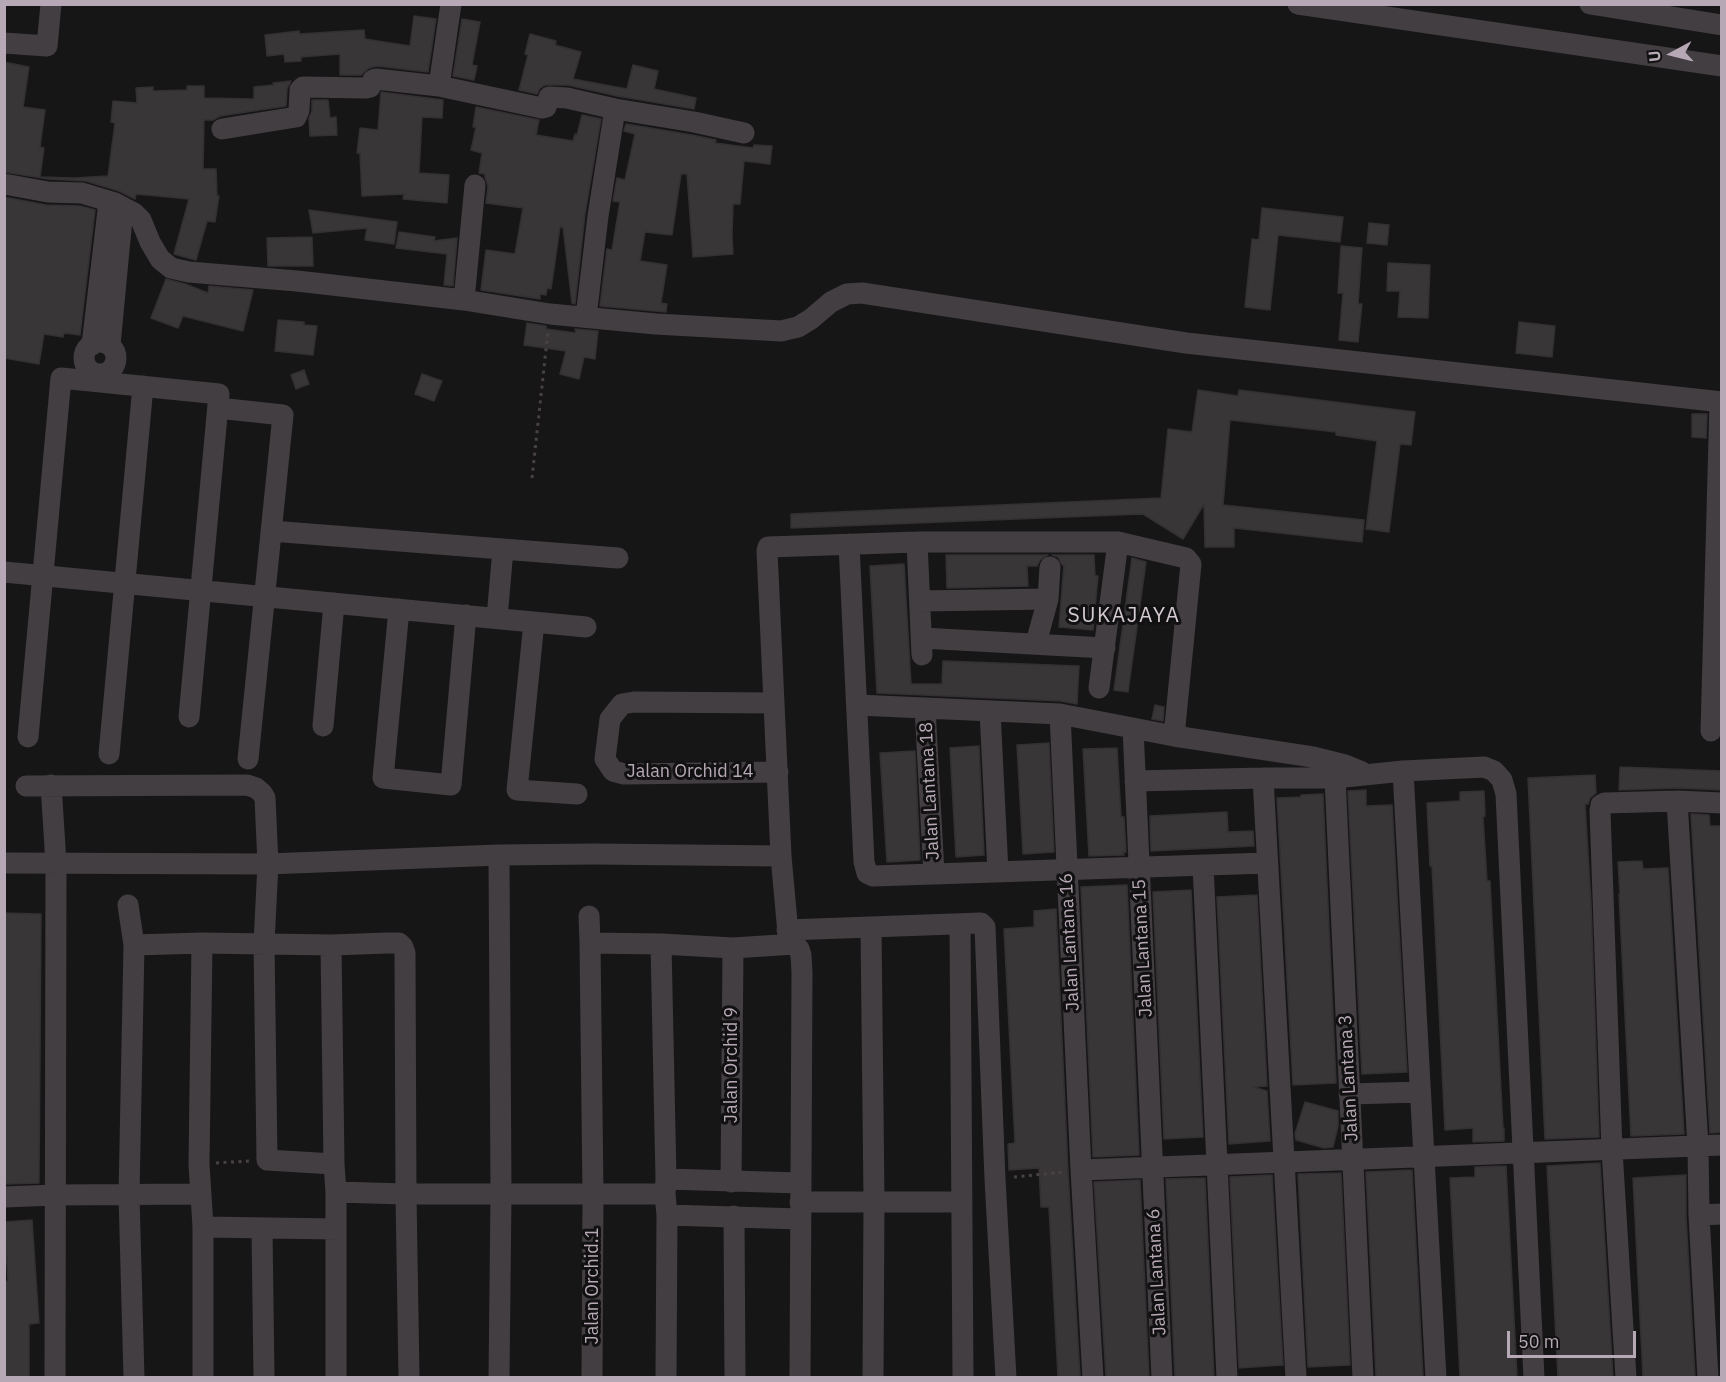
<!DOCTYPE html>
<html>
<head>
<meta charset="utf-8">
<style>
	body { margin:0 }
	#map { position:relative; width:1726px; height:1382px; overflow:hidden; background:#171617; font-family:"IBM Plex Sans",sans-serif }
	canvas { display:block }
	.frame { position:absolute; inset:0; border:6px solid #b6a9b5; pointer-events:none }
	.north { position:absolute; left:1642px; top:24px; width:60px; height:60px; -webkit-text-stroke:4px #121112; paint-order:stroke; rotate:263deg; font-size:16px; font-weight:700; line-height:24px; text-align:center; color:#b6a9b5 }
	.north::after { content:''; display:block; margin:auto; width:21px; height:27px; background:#b6a9b5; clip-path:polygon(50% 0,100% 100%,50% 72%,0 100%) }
	.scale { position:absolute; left:1507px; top:1331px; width:129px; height:27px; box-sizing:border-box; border:3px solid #b6a9b5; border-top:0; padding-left:8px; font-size:18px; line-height:21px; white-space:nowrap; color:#b6a9b5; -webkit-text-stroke:4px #121112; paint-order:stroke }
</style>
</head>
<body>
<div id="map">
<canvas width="1726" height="1382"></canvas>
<div class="frame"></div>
<div class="north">U</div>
<div class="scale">50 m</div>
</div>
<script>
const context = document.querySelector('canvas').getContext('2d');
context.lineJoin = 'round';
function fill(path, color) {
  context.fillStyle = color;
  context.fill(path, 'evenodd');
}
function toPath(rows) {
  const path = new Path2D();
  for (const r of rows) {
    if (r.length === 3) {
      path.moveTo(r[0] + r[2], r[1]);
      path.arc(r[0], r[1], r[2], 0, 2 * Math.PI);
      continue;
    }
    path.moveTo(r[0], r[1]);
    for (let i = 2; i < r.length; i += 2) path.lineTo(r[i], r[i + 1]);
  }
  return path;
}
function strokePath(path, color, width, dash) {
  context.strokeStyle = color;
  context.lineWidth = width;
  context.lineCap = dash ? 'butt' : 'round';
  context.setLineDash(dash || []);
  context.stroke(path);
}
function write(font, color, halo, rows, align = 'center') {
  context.font = font + ' "IBM Plex Sans",sans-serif';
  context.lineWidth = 6;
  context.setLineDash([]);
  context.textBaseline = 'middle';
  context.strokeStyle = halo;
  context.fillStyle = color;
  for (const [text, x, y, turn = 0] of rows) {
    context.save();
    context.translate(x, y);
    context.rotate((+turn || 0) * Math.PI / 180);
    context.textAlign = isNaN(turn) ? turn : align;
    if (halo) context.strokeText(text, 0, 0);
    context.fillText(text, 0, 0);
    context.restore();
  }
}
const building = toPath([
	[414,16,436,19,428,72,377,66,369,68,361,75,340,75,340,54,301,57,301,61,285,62,284,54,267,56,265,35,299,31,299,34,364,30,365,39,410,46,414,16],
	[462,19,480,22,472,65,477,66,474,80,453,76,462,19],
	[530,34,556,41,555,45,581,52,573,79,627,89,633,65,658,71,654,89,696,98,694,109,617,96,568,85,545,85,540,88,537,94,519,90,528,55,525,54,530,34],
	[4,62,29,67,23,107,45,110,40,147,44,148,40,177,74,178,108,176,115,123,111,122,113,101,137,103,136,88,153,87,153,91,187,90,187,86,204,86,204,98,254,99,254,87,274,85,273,83,291,81,287,89,286,106,220,116,213,120,204,120,203,169,216,169,217,196,219,196,215,222,207,221,196,260,174,254,189,199,136,194,135,199,119,191,86,181,49,179,4,172,4,62],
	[381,92,443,100,442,118,422,117,419,173,449,175,447,203,403,199,404,194,362,196,360,153,357,153,360,128,378,130,381,92],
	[312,100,328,100,330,118,336,117,337,135,310,136,309,118,312,111,312,100],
	[476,107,539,120,536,135,573,141,575,134,577,135,582,115,601,119,585,214,575,304,572,303,563,227,560,227,551,289,547,288,546,295,540,294,540,299,481,290,486,250,515,254,523,208,486,203,488,186,485,177,485,174,479,173,482,153,471,150,476,127,473,127,476,107],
	[626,124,692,135,716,140,715,143,753,148,754,145,772,146,770,164,744,161,740,204,733,204,732,235,733,254,693,257,687,174,681,174,672,235,645,232,640,261,667,265,661,303,667,304,666,312,600,306,607,249,612,250,620,202,613,201,617,178,625,180,635,134,624,131,626,124],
	[4,197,46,205,80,206,95,210,80,335,64,333,63,337,44,334,39,364,4,358,4,197],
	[1262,208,1343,217,1340,242,1278,235,1270,310,1245,307,1252,239,1259,240,1262,208],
	[309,210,397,222,394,244,365,240,367,228,313,233,309,210],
	[1369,223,1389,225,1387,245,1367,243,1369,223],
	[399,232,435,237,434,241,457,238,453,286,444,285,447,254,396,248,399,232],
	[312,237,313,266,268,266,267,238,312,237],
	[1341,246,1362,248,1358,304,1362,304,1358,342,1339,340,1343,293,1338,293,1341,246],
	[1388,263,1430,265,1428,318,1398,317,1400,291,1387,291,1388,263],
	[166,279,185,284,208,293,209,286,253,290,243,331,183,316,178,328,151,318,166,279],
	[278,320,304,322,304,325,317,326,313,355,275,351,278,320],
	[1519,322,1555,326,1552,357,1516,353,1519,322],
	[527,323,546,326,546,329,576,333,575,329,598,331,595,359,584,357,579,379,560,374,566,351,524,345,527,323],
	[304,370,309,384,296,389,291,375,304,370],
	[422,374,442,381,434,401,415,394,422,374],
	[1198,390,1238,396,1239,390,1415,412,1411,445,1400,444,1389,532,1366,529,1377,441,1336,435,1336,432,1230,420,1223,505,1364,520,1362,542,1234,528,1234,547,1205,547,1204,504,1183,539,1143,514,791,528,791,514,1161,498,1168,429,1192,432,1198,390],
	[1692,414,1707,414,1706,438,1692,437,1692,414],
	[946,555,1048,555,1040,560,1037,566,1027,566,1028,586,947,588,946,555],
	[1052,555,1094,555,1095,576,1098,576,1093,630,1059,627,1064,565,1062,565,1058,557,1052,555],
	[1132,558,1146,562,1128,692,1114,690,1132,558],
	[904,564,911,684,942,684,943,661,1079,666,1077,704,1061,701,877,693,870,566,904,564],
	[1155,705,1164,707,1163,721,1152,719,1155,705],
	[1049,743,1054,852,1023,854,1017,745,1049,743],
	[979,746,984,855,956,857,950,748,979,746],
	[1117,748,1121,817,1124,817,1126,852,1123,852,1124,855,1089,856,1083,749,1117,748],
	[915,751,920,860,887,862,880,753,915,751],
	[1620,767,1722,771,1722,790,1677,788,1619,790,1620,767],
	[1595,775,1596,793,1590,798,1588,804,1585,804,1591,903,1599,1137,1545,1139,1528,778,1595,775],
	[1366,790,1366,806,1392,805,1407,1072,1362,1074,1348,791,1366,790],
	[1484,791,1485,816,1483,817,1487,881,1490,881,1503,1128,1504,1128,1504,1141,1473,1142,1473,1128,1445,1130,1432,866,1430,866,1427,803,1460,801,1460,792,1484,791],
	[1323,794,1336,1083,1293,1085,1277,798,1301,797,1301,795,1323,794],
	[1227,812,1228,832,1253,831,1254,846,1151,851,1150,816,1227,812],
	[1691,814,1709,815,1710,826,1722,826,1722,1132,1710,1133,1691,814],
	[1642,861,1643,869,1668,868,1684,1134,1631,1136,1619,894,1620,894,1618,862,1642,861],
	[1127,885,1139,1155,1093,1157,1081,887,1127,885],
	[1191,890,1203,1137,1164,1139,1153,892,1191,890],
	[1257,895,1267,1086,1253,1087,1267,1091,1270,1141,1229,1144,1217,897,1257,895],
	[1056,909,1068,1171,1080,1377,1058,1377,1049,1207,1041,1207,1039,1168,1009,1170,1008,1144,1015,1143,1004,929,1034,927,1034,911,1056,909],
	[4,913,41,914,39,1183,4,1184,4,913],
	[1305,1102,1338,1111,1338,1126,1333,1147,1324,1148,1296,1140,1295,1134,1305,1102],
	[1600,1163,1613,1377,1558,1377,1547,1166,1600,1163],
	[1506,1166,1517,1377,1460,1377,1450,1178,1475,1177,1475,1167,1506,1166],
	[1412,1170,1423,1377,1376,1377,1366,1172,1412,1170],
	[1341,1173,1350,1365,1308,1367,1298,1174,1341,1173],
	[1272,1175,1283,1365,1239,1368,1230,1177,1272,1175],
	[1686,1175,1686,1216,1695,1377,1643,1377,1633,1178,1686,1175],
	[1205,1178,1214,1377,1175,1377,1166,1179,1205,1178],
	[1140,1180,1149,1377,1106,1377,1094,1182,1140,1180],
	[32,1220,39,1323,29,1324,29,1377,4,1377,4,1282,8,1281,4,1222,32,1220]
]);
fill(building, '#393638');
strokePath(building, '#333032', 1.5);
strokePath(toPath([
	[532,478,548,331],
	[216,1163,249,1161],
	[1014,1177,1064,1172]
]), '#484147', 3, [3, 4.5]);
strokePath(toPath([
	[1298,4,1722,66],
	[1590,4,1722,25],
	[4,43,47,46,51,4],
	[439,86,451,4],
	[222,129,296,117,299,110,300,90,303,87,366,88,370,87,373,80,376,79,439,86,542,108,546,107,549,97,567,98,615,109,694,122,744,133],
	[4,184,48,192,82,193,115,203,134,213,141,220,150,242,160,259,171,268,189,272,297,281,464,300,550,314,656,324,781,331,798,327,811,319,831,302,847,294,862,293,1186,343,1722,402],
	[464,300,475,185],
	[586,317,598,216,615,109],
	[100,358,16],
	[92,345,109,202],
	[110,345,123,208],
	[218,408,283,415,248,759],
	[271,531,618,558],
	[917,542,922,655],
	[849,544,864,862,867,873,873,876,1267,863],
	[4,572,586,627],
	[920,601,1048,599],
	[399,609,383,778,451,785,466,615],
	[497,618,503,549],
	[534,622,517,790,577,794],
	[922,638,1105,648],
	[1036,643,1048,599,1050,567],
	[1099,688,1118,542],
	[774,703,634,702,622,704,610,719,605,759,613,771,624,774,778,772],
	[857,705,1060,714,1174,736,1313,757,1345,765,1362,772],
	[925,708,934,874],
	[990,711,998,872],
	[1060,714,1081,1170,1093,1378],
	[323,726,334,603],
	[1133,728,1162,1378],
	[1711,731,1720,402],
	[28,737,61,378,219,394,189,717],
	[109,754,143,386],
	[1403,771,1436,1378],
	[1263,778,1296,1378],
	[1335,778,1363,1378],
	[1135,781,1263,778,1335,778,1403,771,1484,767,1494,771,1502,780,1506,794,1534,1378],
	[51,785,56,863,55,1378],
	[26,786,247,785,256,788,262,793,265,798,268,864,264,943,267,1160,334,1164],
	[1677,801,1698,1146,1699,1215,1708,1378],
	[499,855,501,1193,499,1378],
	[4,863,268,864,499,855,594,854,781,856],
	[1203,865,1227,1378],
	[128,905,134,945],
	[589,916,590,943],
	[960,924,963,1378],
	[871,928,874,1201,873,1378],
	[787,930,981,923,985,927,995,1179,1006,1378],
	[202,943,199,1164,203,1227,203,1378],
	[661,944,666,1179,665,1194,667,1215,666,1378],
	[789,944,781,856,767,551,768,547,917,542,1118,542,1186,558,1191,564,1174,736],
	[331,945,334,1164,336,1192,336,1378],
	[1349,1094,1420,1092],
	[1081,1170,1722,1145],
	[666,1179,800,1183],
	[731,1182,733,948],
	[336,1192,406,1194,665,1194],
	[4,1197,55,1195,201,1194],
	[800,1202,962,1202],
	[667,1215,800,1219],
	[1699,1215,1722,1214],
	[734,1216,735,1378],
	[203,1227,336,1229],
	[262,1229,264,1378],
	[134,1378,129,1195,134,945,202,943,331,945,388,943,399,943,403,947,405,953,406,1194,409,1378],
	[592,1378,593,1194,590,943,661,944,733,948,795,944,799,949,801,955,802,972,800,1378],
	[1626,1378,1612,1150,1600,811,1601,805,1605,803,1677,801,1722,803]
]), '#433e42', 21);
write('18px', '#b6a9b5', '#121112', [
	["Jalan Orchid 14",690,772],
	["Jalan Lantana 18",930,791,-93],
	["Jalan Lantana 16",1070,942,-93],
	["Jalan Lantana 15",1143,948,-93],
	["Jalan Orchid 9",732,1065,-90],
	["Jalan Lantana 3",1349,1078,-93],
	["Jalan Lantana 6",1157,1272,-93],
	["Jalan Orchid.1",593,1286,-90]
]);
context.letterSpacing = '1.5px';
write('21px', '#d3c9d1', '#121112', [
	["SUKAJAYA",1124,616]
]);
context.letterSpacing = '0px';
</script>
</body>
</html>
